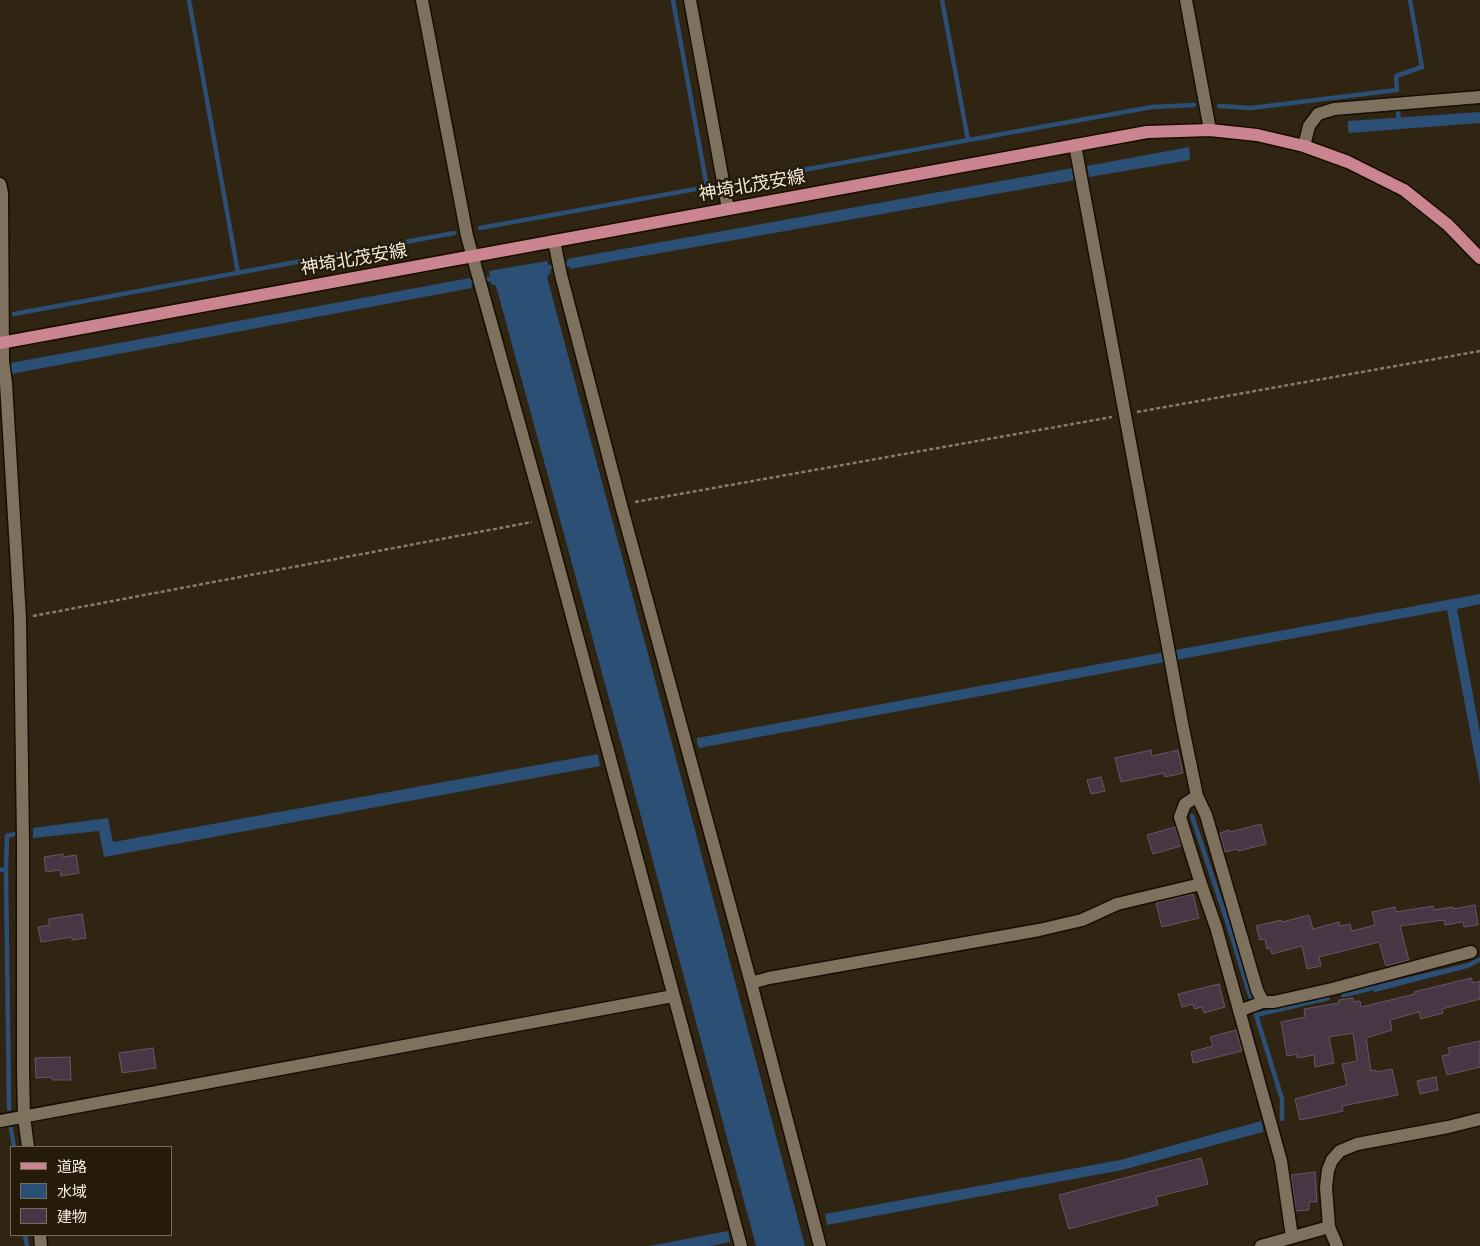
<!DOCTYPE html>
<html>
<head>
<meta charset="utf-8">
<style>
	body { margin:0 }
	#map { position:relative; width:1480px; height:1246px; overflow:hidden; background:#302513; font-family:Helvetica,"Noto Sans JP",sans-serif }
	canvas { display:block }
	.legend { position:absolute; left:10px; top:1146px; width:162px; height:90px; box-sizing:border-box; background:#261b09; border:1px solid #776d5e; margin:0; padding:6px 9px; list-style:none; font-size:15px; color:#f0e9dd }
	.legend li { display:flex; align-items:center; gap:10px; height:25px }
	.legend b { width:25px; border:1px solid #776d5e }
</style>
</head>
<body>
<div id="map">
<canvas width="1480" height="1246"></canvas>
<ul class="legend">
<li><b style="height:6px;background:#ca8591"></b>道路</li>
<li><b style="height:14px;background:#2b4f75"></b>水域</li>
<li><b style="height:14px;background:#473745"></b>建物</li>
</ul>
</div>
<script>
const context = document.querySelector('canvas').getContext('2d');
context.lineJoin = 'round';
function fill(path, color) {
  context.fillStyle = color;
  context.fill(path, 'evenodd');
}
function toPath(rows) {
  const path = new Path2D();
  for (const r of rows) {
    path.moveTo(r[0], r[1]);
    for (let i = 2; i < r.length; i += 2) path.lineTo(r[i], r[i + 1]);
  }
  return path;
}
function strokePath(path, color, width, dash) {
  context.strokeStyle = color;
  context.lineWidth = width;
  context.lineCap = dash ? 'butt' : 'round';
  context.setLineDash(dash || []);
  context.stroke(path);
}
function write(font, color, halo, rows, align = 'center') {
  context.font = font + ' Helvetica,"Noto Sans JP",sans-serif';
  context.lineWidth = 5;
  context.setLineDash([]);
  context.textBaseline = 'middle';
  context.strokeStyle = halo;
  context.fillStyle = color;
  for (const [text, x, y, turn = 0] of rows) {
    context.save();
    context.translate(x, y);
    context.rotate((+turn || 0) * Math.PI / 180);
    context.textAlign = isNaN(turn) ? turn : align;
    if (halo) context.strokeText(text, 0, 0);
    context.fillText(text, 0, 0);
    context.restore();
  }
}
fill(toPath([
	[1480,112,1480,123,1349,133,1348,128,1348,121],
	[1189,147,1190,160,1089,177,1087,166],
	[1073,168,1075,180,570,269,567,259],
	[547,261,551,272,547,277,673,747,805,1246,756,1246,625,757,496,286,491,284,489,271],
	[470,278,472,288,0,376,0,365],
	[1480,594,1480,604,1457,609,1480,733,1480,784,1447,610,699,748,697,743,697,738],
	[598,754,600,766,104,857,99,831,33,838,33,828,108,818,113,842],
	[1480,957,1480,962,1468,968,1375,992,1366,987,1468,963],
	[1261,1121,1263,1127,1263,1132,1122,1170,827,1225,825,1214,1120,1160],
	[728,1231,730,1242,710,1246,649,1246]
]), '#2b4f75');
strokePath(toPath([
	[189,0,238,273],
	[942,0,968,140],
	[1219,106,1251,108,1397,90,1396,76,1422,67,1410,0],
	[1398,111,1399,122],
	[736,182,1152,107,1194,105],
	[480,228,707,187,673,0],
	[544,268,574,263],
	[466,283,495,278],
	[14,314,454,233],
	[1192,816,1228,924,1282,1099,1282,1119],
	[6,869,9,1109],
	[0,870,6,869,7,836,15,834],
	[1343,995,1369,989],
	[1256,1015,1328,998],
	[11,1129,14,1147],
	[25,1235,27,1246]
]), '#2b4f75', 4.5);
const building = toPath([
	[1151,750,1152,756,1178,750,1183,773,1165,777,1164,773,1121,782,1115,758,1151,750],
	[1101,777,1105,791,1091,794,1087,780,1101,777],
	[1261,824,1266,844,1238,851,1237,849,1225,852,1220,833,1229,830,1230,832,1261,824],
	[1175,827,1181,846,1153,854,1147,835,1175,827],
	[63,854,63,857,76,855,79,873,61,876,60,870,46,872,44,857,63,854],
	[1193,894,1199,918,1162,927,1156,903,1193,894],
	[1475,905,1478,925,1464,927,1463,922,1445,925,1444,920,1400,926,1409,960,1386,966,1379,942,1319,957,1321,966,1307,969,1302,946,1272,954,1270,948,1267,949,1265,939,1260,940,1256,926,1281,920,1282,922,1309,915,1313,929,1339,922,1340,926,1350,924,1352,931,1375,925,1372,912,1395,907,1396,912,1433,906,1434,910,1453,907,1453,909,1475,905],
	[82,914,86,938,72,940,72,937,41,942,38,927,49,925,49,919,82,914],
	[1471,978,1473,983,1480,981,1480,999,1442,1009,1443,1013,1421,1019,1419,1012,1390,1020,1392,1030,1366,1038,1371,1071,1376,1070,1376,1072,1392,1069,1398,1095,1342,1106,1343,1111,1300,1120,1295,1099,1347,1085,1342,1064,1357,1061,1353,1033,1329,1037,1334,1063,1315,1067,1314,1055,1297,1058,1297,1054,1287,1056,1281,1022,1305,1017,1304,1009,1339,1003,1339,1000,1353,998,1354,1002,1360,1001,1361,1007,1415,994,1414,992,1471,978],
	[1219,984,1225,1007,1204,1013,1202,1007,1194,1009,1193,1004,1182,1007,1178,994,1219,984],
	[1236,1030,1242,1051,1193,1063,1191,1052,1213,1046,1210,1037,1236,1030],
	[1480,1041,1480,1067,1447,1075,1442,1056,1450,1054,1448,1048,1480,1041],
	[153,1048,156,1068,122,1073,119,1053,153,1048],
	[70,1057,71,1080,52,1080,52,1077,36,1078,35,1058,70,1057],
	[1436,1077,1438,1090,1420,1094,1417,1081,1436,1077],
	[1201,1158,1208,1184,1156,1197,1158,1205,1069,1229,1059,1195,1201,1158],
	[1315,1172,1317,1202,1309,1202,1309,1210,1296,1211,1291,1175,1315,1172]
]);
fill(building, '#473745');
strokePath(building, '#675565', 1);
const minor = toPath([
	[422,0,467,236,546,520,741,1246],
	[690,0,728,209],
	[1186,0,1210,130],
	[1075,145,1183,728,1197,796,1185,804,1180,817,1201,884,1216,927,1281,1161,1292,1237],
	[1304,146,1309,126,1318,114,1334,109,1480,97],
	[0,184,2,193,3,361,6,383,20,618,23,842,23,1070,24,1117,28,1147],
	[554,241,561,275,621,505,751,983,820,1246],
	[1197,796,1206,815,1257,990,1263,1002],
	[751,983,769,978,1039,930,1082,920,1117,904,1201,884],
	[1239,1011,1263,1002,1274,1002,1332,989,1471,952],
	[0,1121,673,996],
	[40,1235,41,1246],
	[1261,1246,1329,1227],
	[1337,1246,1329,1227,1326,1187,1328,1170,1332,1160,1340,1151,1357,1144,1448,1127,1480,1119]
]);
const major = toPath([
	[0,343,1147,132,1210,130,1257,135,1304,146,1348,162,1404,190,1448,225,1480,258]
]);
strokePath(minor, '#170d01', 15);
strokePath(major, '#170d01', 15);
strokePath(toPath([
	[1137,412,1480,351],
	[635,502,1112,417],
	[33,616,532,522]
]), '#857c6c', 2.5, [4, 2.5]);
strokePath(minor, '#7e715d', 12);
strokePath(major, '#ca8591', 12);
write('18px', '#f0e9dd', '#261b09', [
	["神埼北茂安線",752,186,-10],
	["神埼北茂安線",354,260,-10]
]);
</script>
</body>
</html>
